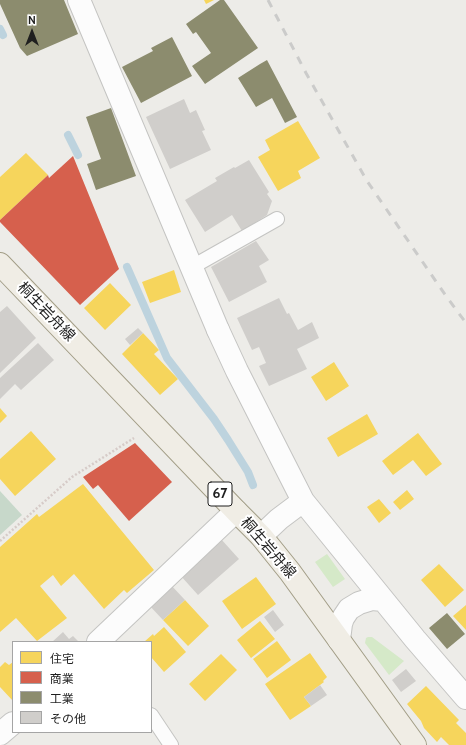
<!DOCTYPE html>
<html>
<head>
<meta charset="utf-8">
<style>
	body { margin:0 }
	#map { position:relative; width:466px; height:745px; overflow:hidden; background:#edece8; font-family:Cabin,"Noto Sans JP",sans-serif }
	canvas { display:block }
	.legend { position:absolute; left:12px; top:641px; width:140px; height:92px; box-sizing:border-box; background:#fff; border:1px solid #a5a5a5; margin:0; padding:5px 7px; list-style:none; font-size:12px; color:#1f1f1f }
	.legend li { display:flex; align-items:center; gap:8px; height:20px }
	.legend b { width:20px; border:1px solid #a5a5a5 }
	.north { position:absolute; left:12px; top:12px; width:40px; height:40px; -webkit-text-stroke:3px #fff; paint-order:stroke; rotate:0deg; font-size:11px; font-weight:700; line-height:16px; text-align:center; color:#1f1f1f }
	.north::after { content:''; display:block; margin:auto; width:14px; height:18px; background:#1f1f1f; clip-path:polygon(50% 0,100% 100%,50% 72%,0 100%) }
</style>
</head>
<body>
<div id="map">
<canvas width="466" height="745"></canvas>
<ul class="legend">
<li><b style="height:11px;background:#f6d55c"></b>住宅</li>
<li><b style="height:11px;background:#d6604d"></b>商業</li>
<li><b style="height:11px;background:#8c8c6e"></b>工業</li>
<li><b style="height:11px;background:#d0cecb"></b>その他</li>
</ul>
<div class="north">N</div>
</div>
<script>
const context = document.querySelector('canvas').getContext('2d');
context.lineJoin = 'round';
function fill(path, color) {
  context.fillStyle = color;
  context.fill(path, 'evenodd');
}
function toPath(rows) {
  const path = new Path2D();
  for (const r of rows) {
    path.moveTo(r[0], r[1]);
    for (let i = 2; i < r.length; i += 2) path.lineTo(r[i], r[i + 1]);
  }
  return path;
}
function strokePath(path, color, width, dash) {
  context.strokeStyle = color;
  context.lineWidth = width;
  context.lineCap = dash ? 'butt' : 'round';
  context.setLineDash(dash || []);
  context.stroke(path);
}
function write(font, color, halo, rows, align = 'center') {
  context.font = font + ' Cabin,"Noto Sans JP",sans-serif';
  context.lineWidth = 4;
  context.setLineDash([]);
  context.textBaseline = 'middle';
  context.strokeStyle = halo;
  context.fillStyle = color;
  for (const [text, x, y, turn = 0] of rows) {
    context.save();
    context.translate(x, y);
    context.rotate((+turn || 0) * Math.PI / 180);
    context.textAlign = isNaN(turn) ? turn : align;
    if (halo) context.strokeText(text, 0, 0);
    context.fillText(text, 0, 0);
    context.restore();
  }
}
fill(toPath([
	[327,554,345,579,333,587,315,562],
	[368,637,372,637,404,661,389,675,365,643,366,638]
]), '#d5e9c8');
fill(toPath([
	[0,491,22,515,0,535]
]), '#c7d8ca');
fill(toPath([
	[204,0,214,0,206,4],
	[298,121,320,158,298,171,301,178,278,191,258,157,270,150,265,140],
	[26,153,48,175,0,220,0,177],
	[174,270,181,292,150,303,142,282],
	[110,283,131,305,105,330,84,308],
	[143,333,159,350,154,354,178,379,160,395,122,354],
	[334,362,349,386,326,401,311,377],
	[0,408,7,416,0,423],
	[367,414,378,434,338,457,327,438],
	[31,431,56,459,15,496,0,479,0,459],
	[418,433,442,464,426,476,413,460,393,475,382,461],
	[83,484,154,570,127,593,124,590,104,609,74,574,61,586,53,575,40,586,67,618,37,641,16,618,0,632,0,547,37,514,39,517],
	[407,490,414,499,400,510,393,502],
	[379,499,391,513,379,523,367,507],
	[439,564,464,590,445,607,421,580],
	[256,577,276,604,242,629,222,601],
	[185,600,209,626,188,646,163,620],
	[466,605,466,630,453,616],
	[260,621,275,639,251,658,237,640],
	[164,627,186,652,164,672,151,657,151,642,144,642,153,634,154,636],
	[277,641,291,660,267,678,253,659],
	[310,653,327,677,323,681,324,682,304,697,311,706,290,720,265,684],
	[221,654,237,670,205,701,189,684],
	[5,662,9,665,13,662,13,701,0,687,0,667],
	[426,686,459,720,456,723,466,733,466,745,449,745,441,737,437,742,424,728,421,721,407,704]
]), '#f6d55c');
fill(toPath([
	[73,156,119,269,80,305,0,222,0,220,48,175,49,178],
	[135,443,172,482,129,521,98,485,93,489,83,477]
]), '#d6604d');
fill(toPath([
	[0,0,64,0,78,34,27,56,20,48,0,4],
	[220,0,224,0,258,48,205,84,192,66,211,53,196,32,193,34,186,24],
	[172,37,192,76,141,103,122,67,153,51,151,48],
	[267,60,297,117,285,123,272,98,256,107,238,78,260,64],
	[111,108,136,176,96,190,87,164,101,159,86,117],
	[447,613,465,634,447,649,429,628]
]), '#8c8c6e');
strokePath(toPath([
	[0,29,3,35],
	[68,135,78,155],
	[127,267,167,358,214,419,228,440,248,472,253,485]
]), '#bdd3de', 8);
fill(toPath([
	[184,99,190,113,196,110,205,130,202,131,211,150,170,169,146,117],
	[249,160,269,192,267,194,272,201,267,215,242,231,232,215,205,232,185,200,217,181,215,178,234,167,235,168],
	[256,241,269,260,259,266,267,282,229,302,211,267],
	[279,298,287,314,289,313,298,330,312,322,319,338,297,349,307,369,269,386,259,366,266,363,259,347,252,350,237,318],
	[7,306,36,338,0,373,0,312],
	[138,328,143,333,130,345,125,339],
	[38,343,54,360,21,390,15,384,0,399,0,378],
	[221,539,239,559,198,595,180,575],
	[170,584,185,600,163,620,148,604],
	[273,610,284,625,275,632,264,617],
	[63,632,69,639,73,636,79,642,52,642],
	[406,669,416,681,401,692,392,680],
	[320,685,327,695,311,706,304,697]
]), '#d0cecb');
const service = toPath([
	[192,267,277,219],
	[151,715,171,745]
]);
const minor = toPath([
	[79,0,218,330],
	[98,642,236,511],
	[0,734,13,723]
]);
const tertiary = toPath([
	[218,330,237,371,303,501,415,639,466,698],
	[261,536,279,519,303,501],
	[339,640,341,624,343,618,349,609,359,603,372,599,383,600]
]);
const primary = toPath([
	[0,264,236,511,261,536,290,572,415,745]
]);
strokePath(service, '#c4c4c2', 16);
strokePath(minor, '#c4c4c2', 24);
strokePath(tertiary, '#c4c4c2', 24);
strokePath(primary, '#a29d86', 24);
strokePath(toPath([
	[0,541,72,477,134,438]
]), '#d6cbc8', 2.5, [2, 2]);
strokePath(service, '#fcfcfc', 14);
strokePath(minor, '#fcfcfc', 22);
strokePath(tertiary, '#fcfcfc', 22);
strokePath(primary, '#f0ede5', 22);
strokePath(toPath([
	[268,0,306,73,367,181,446,296,466,323]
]), '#cbcbca', 3, [8, 8]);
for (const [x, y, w] of [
	[220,494,24]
]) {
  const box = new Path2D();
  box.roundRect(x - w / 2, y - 12, w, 24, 3);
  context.fillStyle = '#fff';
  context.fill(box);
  strokePath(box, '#1f1f1f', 1);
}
write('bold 14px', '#1f1f1f', null, [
	["67",220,494]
]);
write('15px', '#1f1f1f', '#fff', [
	["桐生岩舟線",46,312,46],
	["桐生岩舟線",268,548,49]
]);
</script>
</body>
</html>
